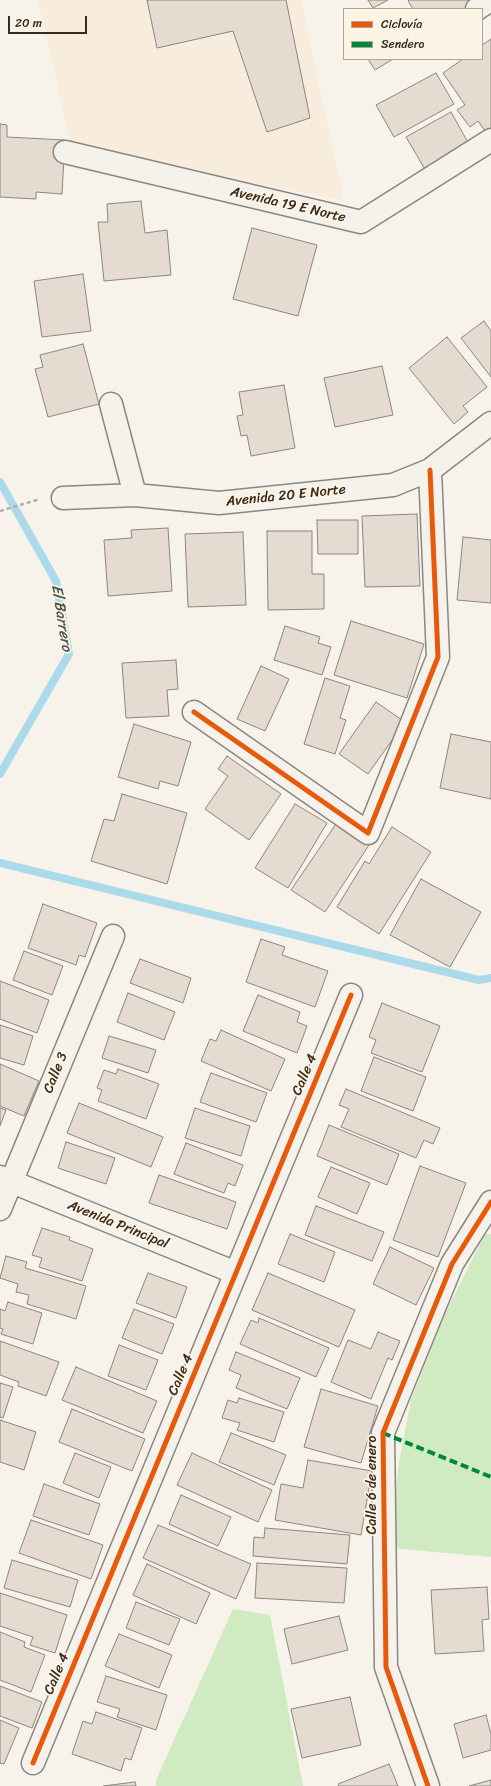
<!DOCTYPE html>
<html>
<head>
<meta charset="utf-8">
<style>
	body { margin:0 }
	#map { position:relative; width:491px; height:1786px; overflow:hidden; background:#f7f3ea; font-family:Sriracha,sans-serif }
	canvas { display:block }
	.legend { position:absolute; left:343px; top:8px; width:140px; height:52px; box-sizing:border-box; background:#fcf5e5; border:1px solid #afa495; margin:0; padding:5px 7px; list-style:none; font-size:12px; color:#3b2a1e }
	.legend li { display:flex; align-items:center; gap:8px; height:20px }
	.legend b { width:20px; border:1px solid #afa495 }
	.scale { position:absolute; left:8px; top:16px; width:79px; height:18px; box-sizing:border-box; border:2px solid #3b2a1e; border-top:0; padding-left:5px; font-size:12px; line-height:14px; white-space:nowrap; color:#3b2a1e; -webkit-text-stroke:3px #fcf5e5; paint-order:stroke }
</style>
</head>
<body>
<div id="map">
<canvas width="491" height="1786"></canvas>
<ul class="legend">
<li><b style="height:5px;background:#e8590c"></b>Ciclovía</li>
<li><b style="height:5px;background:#00873e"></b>Sendero</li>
</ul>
<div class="scale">20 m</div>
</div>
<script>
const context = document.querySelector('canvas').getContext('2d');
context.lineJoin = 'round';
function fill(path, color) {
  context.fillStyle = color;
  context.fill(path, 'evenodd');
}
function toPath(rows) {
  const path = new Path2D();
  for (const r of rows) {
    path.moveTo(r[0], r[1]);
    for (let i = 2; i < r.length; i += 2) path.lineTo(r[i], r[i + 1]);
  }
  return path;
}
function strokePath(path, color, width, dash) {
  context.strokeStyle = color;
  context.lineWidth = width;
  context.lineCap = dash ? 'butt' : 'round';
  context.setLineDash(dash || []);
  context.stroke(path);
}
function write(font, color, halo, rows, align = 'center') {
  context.font = font + ' Sriracha,sans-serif';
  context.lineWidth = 3.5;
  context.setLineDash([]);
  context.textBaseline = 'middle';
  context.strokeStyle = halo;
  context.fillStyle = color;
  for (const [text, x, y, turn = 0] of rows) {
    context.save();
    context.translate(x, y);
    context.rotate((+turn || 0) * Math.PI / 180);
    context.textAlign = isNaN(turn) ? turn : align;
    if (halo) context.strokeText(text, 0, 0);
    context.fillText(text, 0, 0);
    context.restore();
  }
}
fill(toPath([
	[38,0,301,0,344,201,71,146]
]), '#f8ecdc');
fill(toPath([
	[485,1234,491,1234,491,1557,391,1548,398,1468,411,1400,443,1318],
	[233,1609,270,1615,303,1786,156,1786,156,1780]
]), '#d0eac2');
strokePath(toPath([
	[0,482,56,581,69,654,0,774],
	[0,863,479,980,491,978]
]), '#abdaeb', 8);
const building = toPath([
	[147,0,286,0,310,118,267,132,233,31,157,48,147,0],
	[368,0,388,0,373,8,368,0],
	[409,0,480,0,472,9,413,9,408,1,409,0],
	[491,39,491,133,488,135,478,121,470,127,457,110,465,105,443,73,463,59,482,59,482,45,491,39],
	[368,59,393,59,375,70,368,59],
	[436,73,454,104,394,137,376,105,436,73],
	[451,112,470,146,426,171,406,137,451,112],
	[0,124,7,125,7,137,65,140,62,194,36,192,36,199,0,197,0,124],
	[141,201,145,233,167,230,171,275,104,281,98,222,108,222,107,204,141,201],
	[252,228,317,245,298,316,233,299,252,228],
	[83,274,91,331,42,337,34,281,83,274],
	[484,321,491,331,491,377,461,338,484,321],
	[447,337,487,387,463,406,468,412,454,424,409,368,447,337],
	[83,344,99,404,48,417,35,369,43,367,40,355,83,344],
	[382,366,393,415,335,427,324,378,382,366],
	[284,385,295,448,251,456,247,435,241,436,237,416,243,415,239,392,284,385],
	[417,514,420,586,365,587,362,516,417,514],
	[317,520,358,520,358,554,318,554,317,520],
	[168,528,172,591,108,596,104,540,132,538,131,530,168,528],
	[267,531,312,531,312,574,324,574,324,609,268,610,267,531],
	[243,532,246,605,188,607,185,534,243,532],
	[463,537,491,540,491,603,457,600,463,537],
	[351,621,424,644,407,698,334,675,351,621],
	[285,626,320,637,318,643,331,647,322,675,274,660,285,626],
	[176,660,178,689,167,690,169,716,126,718,122,663,176,660],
	[261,666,289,679,265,731,237,719,261,666],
	[325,678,350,686,340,718,346,720,335,754,304,744,325,678],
	[376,702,405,722,368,774,339,754,376,702],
	[134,724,191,742,178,786,160,781,158,789,118,777,134,724],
	[451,734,491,742,491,799,440,788,451,734],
	[227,756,281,794,249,840,205,809,228,776,218,769,227,756],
	[122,794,187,813,167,884,91,861,104,819,114,821,122,794],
	[295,804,327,823,288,888,255,868,295,804],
	[336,824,369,845,325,912,291,890,336,824],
	[392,827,431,852,379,934,337,907,365,861,369,864,392,827],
	[421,879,481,912,450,967,390,935,421,879],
	[43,904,97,923,85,957,79,955,76,965,28,948,43,904],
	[261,939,285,947,282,955,328,971,315,1007,246,982,261,939],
	[24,951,63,966,52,995,13,980,24,951],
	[140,959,191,978,183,1003,130,983,140,959],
	[0,981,49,1000,37,1033,0,1019,0,981],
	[128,993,175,1012,164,1040,117,1022,128,993],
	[258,995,300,1012,297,1022,307,1026,297,1053,243,1031,258,995],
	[382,1003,440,1026,422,1072,371,1053,376,1040,369,1037,382,1003],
	[0,1025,33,1036,24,1065,0,1058,0,1025],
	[221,1030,285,1059,271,1091,201,1061,210,1039,216,1041,221,1030],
	[109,1036,156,1050,148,1073,102,1058,109,1036],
	[374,1057,426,1077,413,1111,361,1091,374,1057],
	[0,1064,39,1081,24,1116,0,1106,0,1064],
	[118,1069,159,1084,146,1119,98,1101,102,1090,97,1088,104,1070,116,1074,118,1069],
	[211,1073,267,1093,256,1122,200,1102,211,1073],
	[346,1089,440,1128,433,1144,424,1140,416,1158,341,1127,349,1109,339,1105,346,1089],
	[79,1103,163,1137,151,1167,67,1133,79,1103],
	[0,1108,6,1110,0,1126,0,1108],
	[195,1108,250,1126,241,1156,185,1138,195,1108],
	[329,1125,399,1154,387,1185,317,1156,329,1125],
	[66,1142,115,1158,106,1184,58,1168,66,1142],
	[186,1143,243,1165,235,1186,228,1183,224,1193,174,1174,186,1143],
	[420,1166,466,1183,438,1257,393,1240,420,1166],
	[331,1167,370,1183,357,1214,318,1197,331,1167],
	[159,1175,236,1202,227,1229,149,1203,159,1175],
	[316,1206,384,1232,372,1261,305,1235,316,1206],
	[42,1228,70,1237,69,1240,93,1249,82,1281,39,1267,42,1258,32,1255,42,1228],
	[290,1234,335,1252,324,1282,278,1264,290,1234],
	[390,1247,434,1268,416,1305,373,1284,390,1247],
	[6,1256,27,1262,25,1268,86,1286,76,1319,27,1304,29,1295,16,1292,18,1284,0,1278,6,1256],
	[148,1273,187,1287,176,1318,136,1303,148,1273],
	[268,1273,355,1310,339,1347,252,1310,268,1273],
	[8,1302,42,1313,33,1344,1,1334,3,1329,0,1328,0,1309,5,1311,8,1302],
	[134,1309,174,1324,162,1354,122,1338,134,1309],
	[259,1318,329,1348,316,1377,240,1344,251,1320,258,1323,259,1318],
	[378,1332,400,1341,392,1360,388,1358,371,1399,331,1382,348,1340,371,1349,378,1332],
	[0,1341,59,1362,46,1396,18,1386,19,1382,0,1375,0,1341],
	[119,1345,158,1360,146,1390,108,1376,119,1345],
	[236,1352,300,1378,287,1409,236,1388,241,1375,229,1370,236,1352],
	[76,1367,157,1401,143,1433,62,1400,76,1367],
	[0,1383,13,1387,3,1418,0,1417,0,1383],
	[321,1389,378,1406,361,1463,304,1447,321,1389],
	[239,1398,284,1412,274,1442,237,1430,240,1423,222,1418,228,1400,237,1403,239,1398],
	[72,1409,145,1439,132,1471,59,1442,72,1409],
	[0,1420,36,1432,24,1470,0,1462,0,1420],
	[231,1433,286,1455,274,1485,219,1462,231,1433],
	[75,1453,111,1467,99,1498,63,1483,75,1453],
	[192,1453,272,1490,258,1522,177,1485,192,1453],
	[308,1460,372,1471,361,1535,275,1520,281,1484,303,1488,308,1460],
	[44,1484,100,1504,89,1535,33,1516,44,1484],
	[181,1495,231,1517,218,1546,169,1524,181,1495],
	[31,1520,103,1545,91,1579,19,1553,31,1520],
	[158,1525,251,1564,236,1599,143,1558,158,1525],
	[265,1528,350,1535,347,1564,253,1556,254,1537,264,1538,265,1528],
	[12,1560,78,1580,70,1607,4,1588,12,1560],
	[257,1563,347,1568,344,1603,255,1598,257,1563],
	[147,1564,210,1593,196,1624,133,1595,147,1564],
	[487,1587,489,1619,482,1620,484,1651,435,1654,431,1590,487,1587],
	[0,1593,67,1615,55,1653,30,1645,33,1637,0,1626,0,1593],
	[136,1602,180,1619,169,1645,126,1628,136,1602],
	[339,1616,348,1650,292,1664,284,1629,339,1616],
	[0,1632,25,1642,24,1647,45,1655,31,1692,0,1680,0,1632],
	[119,1634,172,1655,159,1688,105,1666,119,1634],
	[106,1676,167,1695,156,1730,117,1717,120,1709,97,1702,106,1676],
	[0,1686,42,1702,32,1728,0,1716,0,1686],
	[350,1697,361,1745,302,1758,291,1709,350,1697],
	[96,1712,142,1728,131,1760,125,1758,121,1771,72,1754,83,1721,92,1724,96,1712],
	[486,1715,491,1734,491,1750,463,1758,454,1724,486,1715],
	[0,1720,19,1728,4,1764,0,1763,0,1720],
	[389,1764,398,1786,339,1786,338,1784,389,1764],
	[491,1780,491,1786,469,1786,491,1780],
	[135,1782,136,1786,103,1786,135,1782]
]);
fill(building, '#e5dbd0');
strokePath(building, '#8b867f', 1);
const street = toPath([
	[477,9,490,0],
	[65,152,361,222,491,140],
	[111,404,135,495],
	[63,498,135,495,219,503,393,485,430,470,491,423],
	[194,712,368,833,438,657,430,470],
	[0,1177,236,1273],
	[0,1209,113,936],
	[33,1763,351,995],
	[428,1786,386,1667,383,1433,452,1264,491,1202]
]);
strokePath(street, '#8b867f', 25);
strokePath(toPath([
	[0,511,40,499]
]), '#b3afa9', 2.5, [4, 3]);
strokePath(street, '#f5f2ec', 22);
strokePath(toPath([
	[383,1433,491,1477]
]), '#00873e', 4, [8, 4]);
strokePath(toPath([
	[194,712,368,833,438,657,430,470],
	[33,1763,351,995],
	[428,1786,386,1667,383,1433,452,1264,491,1202]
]), '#e8590c', 5);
write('14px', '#3b2a1e', '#fcf5e5', [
	["Avenida 19 E Norte",288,205,13],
	["Avenida 20 E Norte",286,496,-6],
	["Calle 3",56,1073,-68],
	["Calle 4",305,1075,-67],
	["Avenida Principal",118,1225,22],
	["Calle 4",181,1375,-67],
	["Calle 6 de enero",372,1485,-90],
	["Calle 4",57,1674,-67]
]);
write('italic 15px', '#4f5352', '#fcf5e5', [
	["El Barrero",61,618,81]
]);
</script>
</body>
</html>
